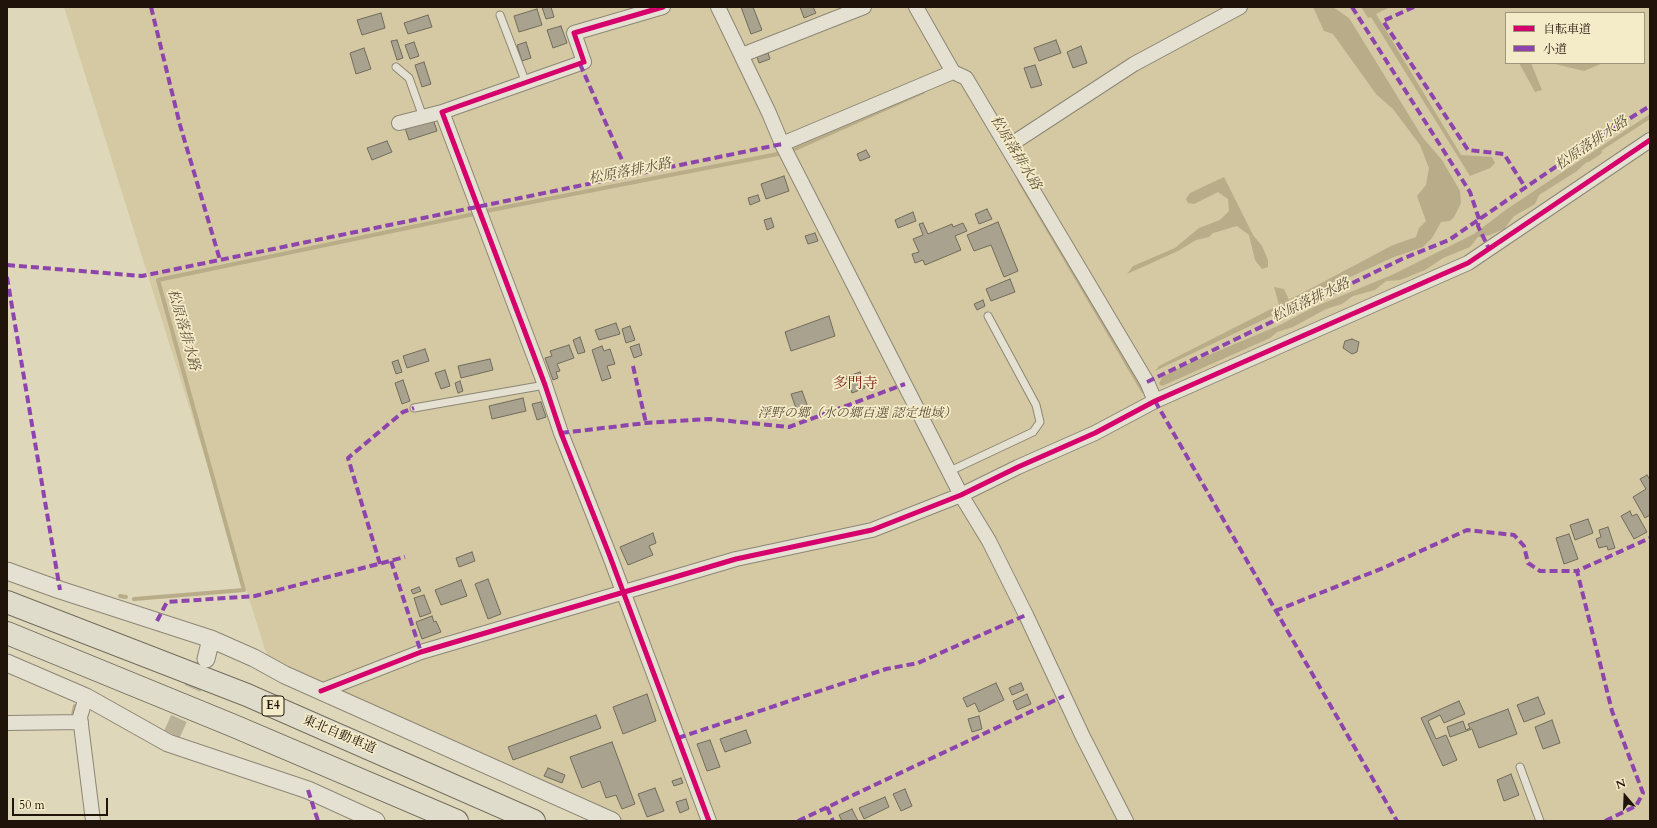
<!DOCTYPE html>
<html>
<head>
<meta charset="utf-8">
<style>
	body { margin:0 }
	#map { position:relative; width:1657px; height:828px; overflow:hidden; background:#dfd7ba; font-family:Cardo,"Noto Serif JP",serif }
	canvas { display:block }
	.frame { position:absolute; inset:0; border:8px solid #201309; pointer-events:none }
	.legend { position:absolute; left:1505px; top:12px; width:140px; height:52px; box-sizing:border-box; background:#f4ebc8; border:1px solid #9f957c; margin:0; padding:5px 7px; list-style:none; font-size:12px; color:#201309 }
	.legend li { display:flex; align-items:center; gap:8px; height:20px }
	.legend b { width:20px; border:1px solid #9f957c }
	.north { position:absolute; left:1605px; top:776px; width:40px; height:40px; -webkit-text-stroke:3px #f4ebc8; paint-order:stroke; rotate:341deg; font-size:11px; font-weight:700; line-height:16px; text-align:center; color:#201309 }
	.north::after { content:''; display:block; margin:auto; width:14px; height:18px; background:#201309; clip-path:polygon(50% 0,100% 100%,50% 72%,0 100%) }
	.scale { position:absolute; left:12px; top:798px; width:96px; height:18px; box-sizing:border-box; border:2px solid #201309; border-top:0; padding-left:5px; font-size:12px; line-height:14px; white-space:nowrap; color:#201309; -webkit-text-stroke:3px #f4ebc8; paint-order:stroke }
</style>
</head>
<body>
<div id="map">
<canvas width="1657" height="828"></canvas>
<div class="frame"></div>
<ul class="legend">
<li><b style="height:5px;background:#d6006c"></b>自転車道</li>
<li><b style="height:5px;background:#8e44ad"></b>小道</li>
</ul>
<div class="north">N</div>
<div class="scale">50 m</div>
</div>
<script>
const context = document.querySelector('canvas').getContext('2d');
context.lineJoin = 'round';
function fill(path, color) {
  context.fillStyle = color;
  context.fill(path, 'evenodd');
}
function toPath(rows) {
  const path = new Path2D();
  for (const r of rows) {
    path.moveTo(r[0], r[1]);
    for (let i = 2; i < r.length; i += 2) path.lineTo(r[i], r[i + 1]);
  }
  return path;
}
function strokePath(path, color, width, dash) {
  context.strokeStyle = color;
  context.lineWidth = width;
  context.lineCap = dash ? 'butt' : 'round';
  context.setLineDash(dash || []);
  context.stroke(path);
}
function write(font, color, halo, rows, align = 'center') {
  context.font = font + ' Cardo,"Noto Serif JP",serif';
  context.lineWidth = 3.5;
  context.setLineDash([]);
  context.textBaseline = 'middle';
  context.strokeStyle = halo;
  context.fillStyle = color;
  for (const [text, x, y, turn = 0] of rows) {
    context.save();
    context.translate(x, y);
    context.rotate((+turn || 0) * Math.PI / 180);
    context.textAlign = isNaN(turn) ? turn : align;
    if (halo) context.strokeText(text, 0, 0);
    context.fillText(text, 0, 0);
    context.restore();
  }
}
fill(toPath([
	[64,7,1650,7,1650,821,599,821,268,659],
	[1506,13,1644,13,1644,63,1506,63]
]), '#d4c9a2');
fill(toPath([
	[1313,7,1333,7,1349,18,1423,138,1442,160,1456,184,1460,191,1461,203,1454,217,1450,221,1441,222,1432,238,1423,247,1394,257,1337,283,1263,320,1155,371,1159,366,1279,305,1274,287,1284,289,1289,300,1393,245,1416,237,1419,228,1426,221,1417,196,1426,185,1429,168,1420,145,1393,109,1376,94,1333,34,1324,31],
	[1361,7,1390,7,1376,14,1461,155,1492,157,1495,163,1490,168,1470,176,1371,17,1368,18],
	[1519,63,1531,63,1542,90,1535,92],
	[1551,63,1603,63,1584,71],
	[1650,114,1650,119,1593,156,1577,171,1539,195,1535,204,1514,216,1504,229,1490,235,1478,237,1470,247,1443,258,1425,270,1400,280,1386,281,1375,290,1353,296,1342,304,1326,309,1293,327,1277,332,1270,338,1162,386,1159,384,1162,377,1185,365,1280,325,1312,308,1394,274,1474,234,1507,209],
	[1224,177,1253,235,1262,246,1268,260,1268,267,1262,269,1255,260,1249,235,1237,226,1213,233,1209,237,1196,240,1178,251,1127,274,1133,266,1175,248,1199,228,1220,220,1229,211,1228,199,1218,192,1194,204,1188,203,1186,199,1190,193]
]), '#b8ac89');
strokePath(toPath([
	[795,149,923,92],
	[1588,160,1600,152],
	[1019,180,1143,391],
	[486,211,778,154],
	[120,596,126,597],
	[134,599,244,590,158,280,474,214],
	[73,715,75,706]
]), '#b8ac89', 4);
const building = toPath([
	[542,7,551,7,554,17,546,19,542,7],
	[741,7,753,7,762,30,751,34,741,7],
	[800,7,813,7,816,13,804,18,800,7],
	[537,9,542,25,519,32,514,16,537,9],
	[381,13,385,28,362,35,357,20,381,13],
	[428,15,432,27,408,34,404,23,428,15],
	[561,26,567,43,553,48,547,30,561,26],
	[397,40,403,58,397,60,391,41,397,40],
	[1056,40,1061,53,1039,61,1034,48,1056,40],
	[414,42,419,56,410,59,405,45,414,42],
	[526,42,531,58,522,61,517,45,526,42],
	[1081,46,1087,63,1073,68,1067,52,1081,46],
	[364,48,371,69,356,74,350,53,364,48],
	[768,53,770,59,759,63,757,57,768,53],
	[424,62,431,84,422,87,415,65,424,62],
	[1035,65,1042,85,1031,88,1024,68,1035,65],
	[433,119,437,131,409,140,405,128,433,119],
	[387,141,392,152,372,160,367,148,387,141],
	[866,150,870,157,860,161,857,154,866,150],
	[784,176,789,191,766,199,761,184,784,176],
	[758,195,760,201,750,205,748,198,758,195],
	[987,209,992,219,979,224,975,214,987,209],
	[913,212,916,221,898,228,895,220,913,212],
	[771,218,774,227,767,230,764,220,771,218],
	[998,222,1018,271,1004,277,991,245,974,251,967,235,998,222],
	[923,223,928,234,952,224,953,227,963,223,967,231,955,236,961,250,925,265,923,260,915,263,912,254,919,252,913,239,923,235,919,224,923,223],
	[815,233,818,241,808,244,805,236,815,233],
	[1010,279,1015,292,991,301,986,289,1010,279],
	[983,300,985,306,977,310,974,304,983,300],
	[829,316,835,336,791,351,785,332,829,316],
	[616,323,620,334,599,340,595,330,616,323],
	[630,326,635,340,626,343,622,329,630,326],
	[580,337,585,352,578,354,573,340,580,337],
	[1352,339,1359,342,1357,352,1352,354,1343,348,1345,341,1352,339],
	[639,344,642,355,634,358,630,347,639,344],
	[569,345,574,358,557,364,560,371,556,372,558,378,553,380,545,358,552,356,550,351,569,345],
	[602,346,604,351,610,349,615,364,607,366,611,378,602,381,592,350,602,346],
	[425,349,429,361,407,368,403,356,425,349],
	[490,359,493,370,461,378,458,366,490,359],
	[398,360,402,372,396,374,392,362,398,360],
	[445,370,450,386,441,389,435,373,445,370],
	[860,372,865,388,852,393,846,377,860,372],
	[403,380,410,401,402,404,395,383,403,380],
	[460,381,463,391,458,393,455,383,460,381],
	[802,391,808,407,797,411,791,394,802,391],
	[523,398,526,411,492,419,489,406,523,398],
	[541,402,546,417,537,420,532,404,541,402],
	[1647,475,1650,480,1650,515,1645,518,1633,497,1646,489,1640,479,1647,475],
	[1630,511,1632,516,1637,514,1647,532,1634,539,1621,516,1630,511],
	[1588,519,1593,533,1575,540,1570,525,1588,519],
	[1608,527,1615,548,1608,550,1607,546,1599,548,1596,539,1601,537,1599,530,1608,527],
	[653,533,656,543,649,546,653,555,628,565,620,547,653,533],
	[1569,534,1578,559,1564,564,1556,538,1569,534],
	[472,552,475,561,459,567,456,558,472,552],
	[488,579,501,614,488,619,475,584,488,579],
	[461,580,467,596,441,605,435,590,461,580],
	[419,587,421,591,413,594,411,590,419,587],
	[424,595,431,613,420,617,414,598,424,595],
	[432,616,434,622,436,621,441,632,422,639,416,622,432,616],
	[996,683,1004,700,979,712,975,703,967,707,963,698,996,683],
	[1021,683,1024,690,1012,695,1009,688,1021,683],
	[647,694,656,721,623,734,613,707,647,694],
	[1027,694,1031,704,1017,710,1013,701,1027,694],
	[1538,697,1545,714,1524,722,1517,705,1538,697],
	[1459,701,1465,714,1444,723,1440,715,1428,721,1436,739,1446,735,1457,760,1443,766,1421,718,1459,701],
	[1508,709,1517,734,1479,748,1472,729,1450,737,1447,727,1463,721,1466,730,1470,728,1468,724,1508,709],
	[596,715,601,728,513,760,508,747,596,715],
	[979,716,982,729,972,732,968,719,979,716],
	[1552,720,1560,743,1543,749,1535,727,1552,720],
	[746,730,751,743,725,752,720,739,746,730],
	[710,740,720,767,707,771,697,744,710,740],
	[612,742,635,804,622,809,616,795,606,798,600,781,582,788,570,757,612,742],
	[548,768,565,775,562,783,544,776,548,768],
	[1511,774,1519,795,1504,801,1497,780,1511,774],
	[681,778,683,783,674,786,672,781,681,778],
	[655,788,664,811,647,817,638,794,655,788],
	[905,789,912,806,901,811,893,794,905,789],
	[885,797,889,807,864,819,859,808,885,797],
	[686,799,689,809,680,813,676,802,686,799],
	[852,809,858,821,842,821,839,815,852,809]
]);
fill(building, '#a9a28f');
strokePath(building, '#726c5c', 1);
strokePath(toPath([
	[172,734,203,665]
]), '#b9b097', 17, [17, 8]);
const service = toPath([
	[500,15,526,83],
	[396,67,409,78,423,117],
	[414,408,545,385],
	[950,471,1033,432,1040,422,1036,405,988,316],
	[1520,767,1540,821]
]);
const minor = toPath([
	[663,7,574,33,584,62,442,112,545,385,561,433,609,554,709,821],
	[718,7,769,113,782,144,961,495,989,541,1026,615,1083,737,1126,821],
	[916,7,953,72],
	[742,55,864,7],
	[399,123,442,112],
	[782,144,953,72,966,78,1147,382,1155,401],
	[1007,147,1134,64,1240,7],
	[321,691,421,652,736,559,872,530,961,495,1018,467,1095,433,1155,401,1468,263,1650,140],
	[86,697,80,717,93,821],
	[7,723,81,722]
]);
const tertiary = toPath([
	[7,571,60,590,211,639,254,658,285,675,612,821],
	[206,659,211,639],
	[7,663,86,697,168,743,308,790,376,821]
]);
const motorway = toPath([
	[7,602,247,695,534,821],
	[7,633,234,726,457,821]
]);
strokePath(service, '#8c8675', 9);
strokePath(minor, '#8c8675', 16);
strokePath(tertiary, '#8c8675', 19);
strokePath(motorway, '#726c5c', 24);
strokePath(service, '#e5e1d2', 7);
strokePath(minor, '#e5e1d2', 14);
strokePath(tertiary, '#e5e1d2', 17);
strokePath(motorway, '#e0dccb', 22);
strokePath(toPath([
	[151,7,180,125,220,260],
	[1352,7,1470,192,1479,219,1478,226,1489,249],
	[1414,7,1383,21,1468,150,1504,154,1525,187],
	[580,64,629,176],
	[7,265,142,276,782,144],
	[7,277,60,590],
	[633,366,646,423],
	[1147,382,1402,259,1449,240,1599,137,1650,106],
	[1155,401,1397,821],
	[561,433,646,423,710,419,789,427,905,384],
	[391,561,421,652],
	[380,564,348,458,403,412,414,408],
	[1275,611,1383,568,1467,530,1514,535,1524,546,1528,563,1540,571,1577,571],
	[157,621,167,602,255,596,405,557],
	[678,738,886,669,918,663,1026,615],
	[308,790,318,821],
	[827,807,833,821],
	[798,821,1064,696],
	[1605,821,1636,806,1643,793,1612,711,1577,571,1650,538]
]), '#8e44ad', 4, [8, 4]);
strokePath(toPath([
	[663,7,574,33,584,62,442,112,545,385,561,433,609,554,709,821],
	[321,691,421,652,736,559,872,530,961,495,1018,467,1095,433,1155,401,1468,263,1650,140]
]), '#d6006c', 5);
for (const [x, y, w] of [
	[273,706,22]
]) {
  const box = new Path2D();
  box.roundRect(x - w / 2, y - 10, w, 20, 3);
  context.fillStyle = '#f4ebc8';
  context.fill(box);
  strokePath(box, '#201309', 1);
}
write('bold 12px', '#201309', null, [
	["E4",273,706]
]);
write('italic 13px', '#5c4e38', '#f4ebc8', [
	["浮野の郷（水の郷百選 認定地域）",857,414]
]);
write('13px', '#201309', '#f4ebc8', [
	["東北自動車道",339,735,23]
]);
write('italic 14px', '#5d5039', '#f4ebc8', [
	["松原落排水路",1592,144,-34],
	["松原落排水路",1015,153,59],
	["松原落排水路",630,172,-11],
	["松原落排水路",1311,301,-25],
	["松原落排水路",183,330,74]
]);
write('15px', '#7a1f14', '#f4ebc8', [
	["多門寺",855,385]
]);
</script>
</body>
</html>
